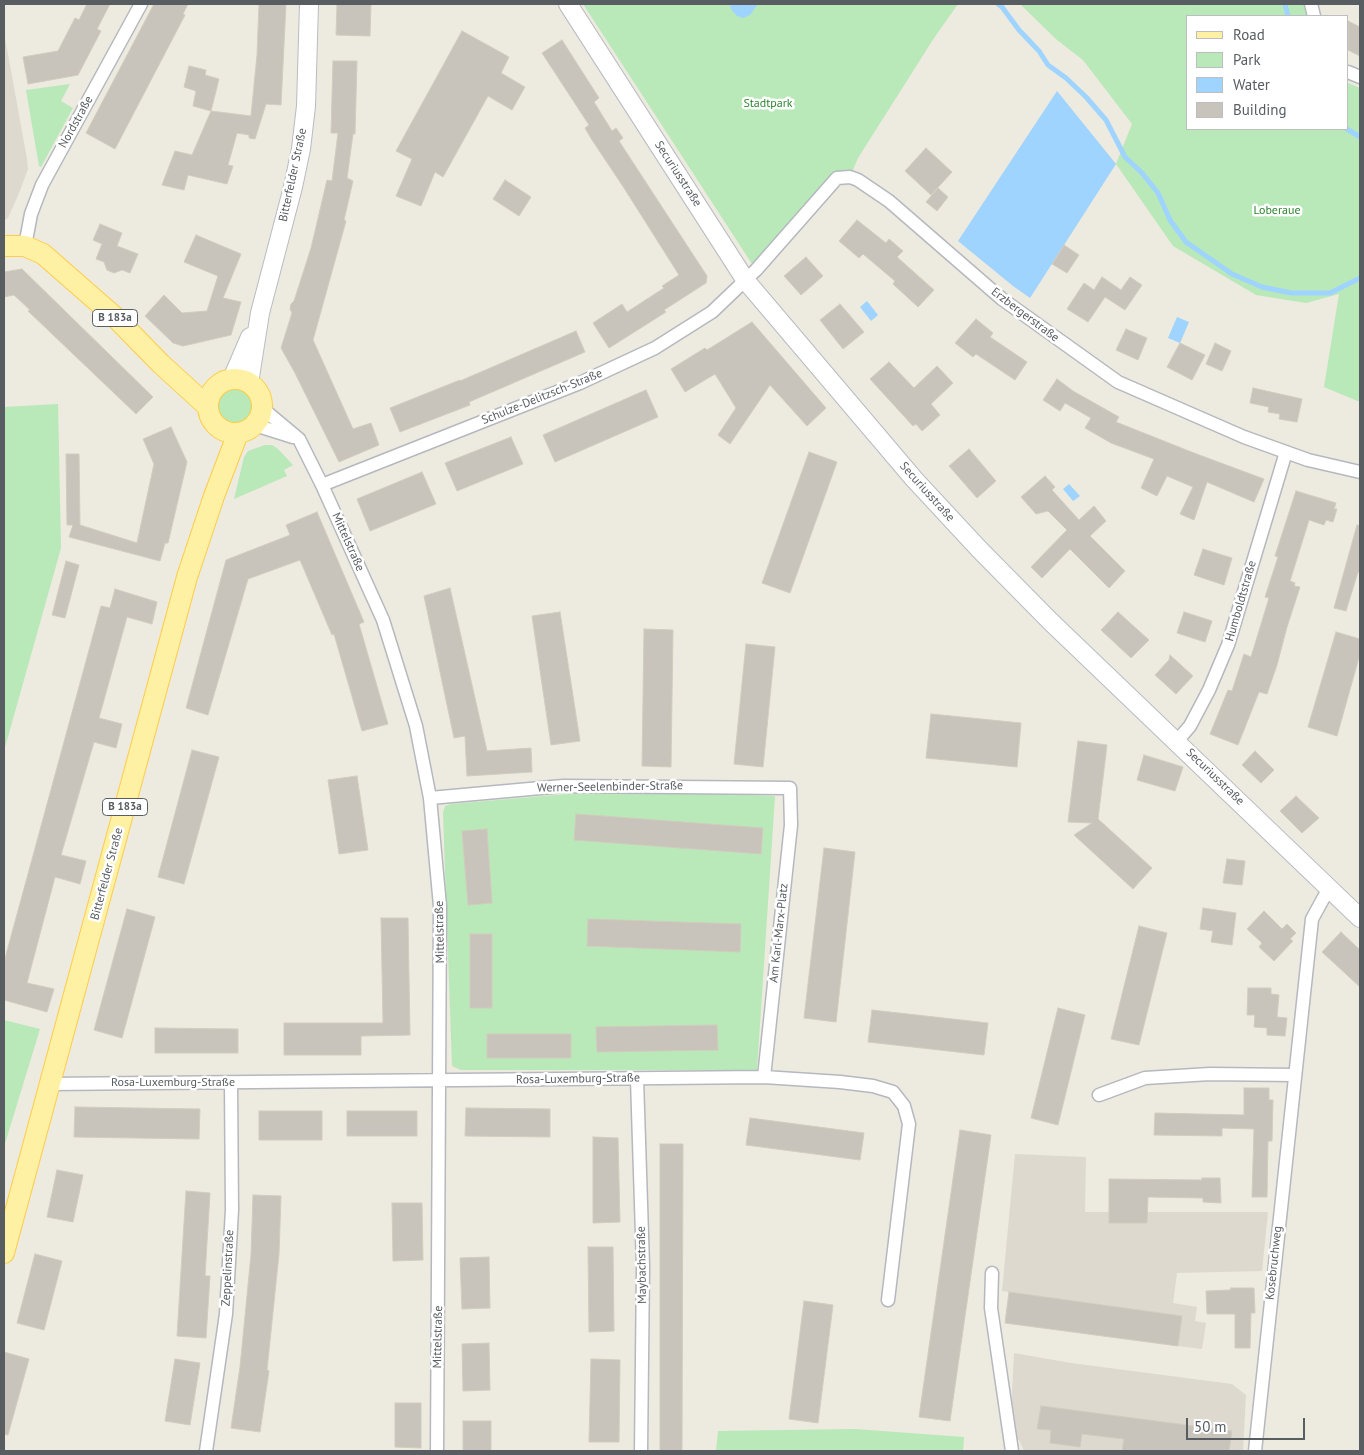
<!DOCTYPE html>
<html>
<head>
<meta charset="utf-8">
<style>
	body { margin:0 }
	#map { position:relative; width:1364px; height:1455px; overflow:hidden; background:#edeadf; font-family:"PT Sans",sans-serif }
	canvas { display:block }
	.frame { position:absolute; inset:0; border:5px solid #585d62; pointer-events:none }
	.legend { position:absolute; left:1186px; top:15px; width:162px; height:115px; box-sizing:border-box; background:#fff; border:1px solid #bcbec0; margin:0; padding:6px 9px; list-style:none; font-size:15px; color:#585d62 }
	.legend li { display:flex; align-items:center; gap:10px; height:25px }
	.legend b { width:25px; border:1px solid #bcbec0 }
	.scale { position:absolute; left:1186px; top:1418px; width:119px; height:22px; box-sizing:border-box; border:2px solid #585d62; border-top:0; padding-left:6px; font-size:15px; line-height:18px; white-space:nowrap; color:#585d62; -webkit-text-stroke:4px #fff; paint-order:stroke }
</style>
</head>
<body>
<div id="map">
<canvas width="1364" height="1455"></canvas>
<div class="frame"></div>
<ul class="legend">
<li><b style="height:6px;background:#fff1a3"></b>Road</li>
<li><b style="height:14px;background:#b9e8b9"></b>Park</li>
<li><b style="height:14px;background:#9ed4ff"></b>Water</li>
<li><b style="height:14px;background:#c8c4bc"></b>Building</li>
</ul>
<div class="scale">50 m</div>
</div>
<script>
const context = document.querySelector('canvas').getContext('2d');
context.lineJoin = 'round';
function fill(path, color) {
  context.fillStyle = color;
  context.fill(path, 'evenodd');
}
function toPath(rows) {
  const path = new Path2D();
  for (const r of rows) {
    if (r.length === 3) {
      path.moveTo(r[0] + r[2], r[1]);
      path.arc(r[0], r[1], r[2], 0, 2 * Math.PI);
      continue;
    }
    path.moveTo(r[0], r[1]);
    for (let i = 2; i < r.length; i += 2) path.lineTo(r[i], r[i + 1]);
  }
  return path;
}
function strokePath(path, color, width, dash) {
  context.strokeStyle = color;
  context.lineWidth = width;
  context.lineCap = dash ? 'butt' : 'round';
  context.setLineDash(dash || []);
  context.stroke(path);
}
function write(font, color, halo, rows, align = 'center') {
  context.font = font + ' "PT Sans",sans-serif';
  context.lineWidth = 5;
  context.setLineDash([]);
  context.textBaseline = 'middle';
  context.strokeStyle = halo;
  context.fillStyle = color;
  for (const [text, x, y, turn = 0] of rows) {
    context.save();
    context.translate(x, y);
    context.rotate((+turn || 0) * Math.PI / 180);
    context.textAlign = isNaN(turn) ? turn : align;
    if (halo) context.strokeText(text, 0, 0);
    context.fillText(text, 0, 0);
    context.restore();
  }
}
fill(toPath([
	[4,32,27,159,28,169,19,193,8,218,4,221],
	[1015,1154,1086,1157,1085,1212,1268,1212,1262,1271,1177,1273,1173,1303,1197,1307,1195,1321,1206,1323,1202,1349,1178,1346,1182,1316,1002,1291],
	[1014,1353,1071,1363,1232,1384,1246,1395,1243,1451,1024,1451,1019,1440,1015,1439,1011,1413]
]), '#ddd9ce');
fill(toPath([
	[583,4,958,4,934,38,858,158,850,177,837,179,756,270],
	[1020,4,1307,4,1309,16,1188,16,1188,129,1348,129,1348,83,1360,88,1360,402,1324,387,1339,294,1306,303,1256,295,1173,246,1116,164,1132,124,1083,60,1057,40],
	[70,84,61,101,73,108,41,167,39,166,26,90],
	[234,406,19],
	[58,404,61,548,4,751,4,407],
	[265,445,272,445,278,449,293,465,284,470,287,476,234,499,244,457,248,451],
	[674,792,775,796,757,1070,461,1070,452,1066,443,813,445,806,451,804,567,794],
	[4,1020,40,1029,4,1147],
	[855,1429,964,1437,963,1451,716,1451,718,1431]
]), '#b9e8b9');
fill(toPath([
	[730,4,758,4,750,15,743,18,737,16,731,9],
	[1057,91,1116,164,1030,298,1013,286,958,241],
	[867,301,878,315,871,321,860,307],
	[1177,317,1189,322,1180,343,1168,338],
	[1069,484,1080,496,1073,501,1063,489]
]), '#9ed4ff');
strokePath(toPath([
	[998,4,1002,7,1019,30,1039,51,1048,65,1066,78,1086,97,1106,120,1125,157,1142,173,1158,193,1170,220,1186,242,1232,274,1262,287,1291,293,1330,293,1360,278],
	[1285,4,1288,16],
	[1347,129,1360,137]
]), '#9ed4ff', 5);
const building = toPath([
	[87,4,110,4,97,29,101,31,78,75,28,84,23,57,58,51,75,18,79,20,87,4],
	[154,4,188,4,183,14,185,15,115,149,86,133,154,4],
	[259,4,286,4,281,105,266,104,255,139,249,138,249,135,237,133,228,165,233,166,227,184,188,175,184,190,162,185,175,151,192,155,211,111,251,116,257,55,259,4],
	[337,4,371,4,370,36,336,35,337,4],
	[1348,21,1360,27,1360,56,1348,50,1348,21],
	[462,31,509,57,501,73,525,87,512,110,488,96,443,177,435,172,421,206,396,196,412,159,396,151,462,31],
	[562,40,599,98,594,102,612,131,616,128,623,138,619,141,707,276,706,283,664,310,666,312,609,348,593,323,622,304,627,312,664,288,662,286,679,275,624,188,592,140,585,128,589,125,542,53,562,40],
	[333,61,357,61,355,134,353,134,347,178,353,181,344,220,346,221,313,340,353,429,371,423,379,445,339,462,295,373,281,348,292,313,290,309,291,304,294,301,311,248,327,180,332,181,338,133,331,133,333,61],
	[189,66,206,70,205,75,219,79,211,111,193,106,196,91,184,87,189,66],
	[926,148,952,172,931,195,905,171,926,148],
	[505,180,531,197,519,216,493,199,505,180],
	[938,188,948,197,937,211,926,202,938,188],
	[857,220,886,243,889,239,903,251,897,257,934,290,918,307,893,284,895,281,863,254,859,258,839,241,857,220],
	[100,224,122,233,117,246,138,254,130,273,122,270,114,273,107,270,104,262,96,259,102,244,93,240,100,224],
	[196,235,241,254,223,298,241,302,231,335,183,346,173,343,145,316,164,295,182,313,207,311,218,276,184,262,196,235],
	[1064,245,1079,255,1067,273,1052,264,1064,245],
	[806,257,823,276,801,295,784,276,806,257],
	[22,269,153,397,136,414,28,311,30,310,14,295,4,297,4,272,22,269],
	[1102,277,1121,290,1130,277,1142,285,1125,310,1105,297,1088,322,1067,309,1084,283,1094,290,1102,277],
	[840,304,864,332,843,349,820,320,840,304],
	[976,319,993,333,990,337,1027,362,1015,380,976,354,973,357,955,343,976,319],
	[752,322,826,408,807,426,770,385,730,444,718,435,736,408,715,374,685,392,671,369,705,348,707,350,752,322],
	[1126,329,1147,338,1138,360,1116,350,1126,329],
	[576,331,585,352,469,402,470,405,400,432,390,408,460,380,460,381,576,331],
	[1180,343,1205,355,1192,380,1167,367,1180,343],
	[1215,343,1231,351,1222,371,1206,364,1215,343],
	[889,362,914,388,937,366,953,383,931,404,940,415,922,431,916,424,913,426,870,379,889,362],
	[1057,379,1073,391,1119,417,1116,422,1194,453,1264,479,1254,502,1207,482,1194,520,1180,514,1193,487,1167,476,1157,496,1141,488,1154,459,1111,443,1085,428,1091,418,1065,403,1060,411,1043,400,1057,379],
	[1253,388,1302,399,1297,422,1279,419,1280,414,1268,412,1269,407,1250,403,1253,388],
	[646,390,658,417,555,462,543,435,646,390],
	[171,427,187,462,168,543,165,543,160,561,69,537,73,525,67,525,66,454,79,454,80,525,137,543,154,464,143,439,171,427],
	[511,437,523,464,457,491,445,463,511,437],
	[969,449,996,481,977,498,949,466,969,449],
	[809,452,837,462,790,593,762,583,809,452],
	[422,472,436,504,370,531,357,499,422,472],
	[1045,476,1055,487,1052,490,1079,520,1094,506,1106,521,1090,536,1125,571,1109,588,1070,549,1042,578,1031,567,1067,530,1048,511,1036,514,1021,497,1045,476],
	[1296,491,1336,503,1334,509,1337,509,1333,522,1326,520,1324,525,1309,520,1290,581,1295,583,1294,586,1300,587,1287,627,1277,665,1267,694,1259,692,1238,745,1210,734,1228,690,1232,691,1244,654,1251,657,1269,598,1265,597,1277,560,1278,557,1275,556,1296,491],
	[317,512,364,622,359,624,388,724,362,731,334,634,332,635,300,560,248,579,208,715,186,708,226,560,290,535,286,525,317,512],
	[1357,525,1360,526,1360,573,1358,572,1346,611,1334,608,1357,525],
	[1203,549,1232,558,1224,585,1194,575,1203,549],
	[66,561,79,565,65,618,52,615,66,561],
	[450,588,487,751,531,748,532,772,467,776,465,736,454,738,424,596,450,588],
	[115,589,157,602,152,624,127,617,99,718,122,724,116,748,94,742,61,855,86,861,80,884,55,877,27,983,54,989,47,1012,4,1000,4,962,101,606,110,608,115,589],
	[560,612,580,741,551,745,532,616,560,612],
	[1118,612,1149,640,1131,658,1101,630,1118,612],
	[1184,612,1212,621,1205,642,1177,633,1184,612],
	[644,629,673,630,671,767,642,766,644,629],
	[1336,632,1360,639,1360,654,1337,736,1308,727,1336,632],
	[746,644,775,647,763,767,734,764,746,644],
	[1170,655,1193,676,1176,694,1155,675,1169,660,1170,655],
	[931,714,1021,723,1017,767,926,758,931,714],
	[1078,741,1107,745,1098,819,1152,868,1133,889,1074,835,1092,823,1068,822,1078,741],
	[192,750,219,757,184,884,158,877,192,750],
	[1255,751,1274,770,1261,783,1242,765,1255,751],
	[1144,755,1183,767,1175,791,1137,780,1144,755],
	[357,776,368,850,339,854,328,780,357,776],
	[1296,796,1319,818,1302,833,1280,811,1296,796],
	[576,814,763,828,761,854,574,840,576,814],
	[487,829,492,903,468,905,462,831,487,829],
	[824,848,855,852,836,1022,804,1018,824,848],
	[1227,859,1245,861,1242,885,1223,883,1227,859],
	[1203,908,1236,913,1232,945,1211,942,1213,931,1200,929,1203,908],
	[127,909,155,917,122,1038,94,1030,127,909],
	[1264,911,1282,929,1287,924,1296,933,1290,939,1293,941,1274,961,1259,947,1262,943,1247,929,1264,911],
	[381,918,408,918,410,1035,361,1036,361,1055,284,1055,284,1023,383,1023,381,918],
	[588,919,741,924,740,952,587,946,588,919],
	[1139,926,1167,933,1139,1045,1111,1039,1139,926],
	[1341,932,1360,950,1360,987,1322,952,1341,932],
	[470,934,492,934,492,1008,470,1008,470,934],
	[1248,988,1271,988,1271,994,1279,995,1277,1017,1287,1018,1285,1036,1267,1035,1267,1028,1254,1027,1255,1015,1247,1015,1248,988],
	[1058,1008,1085,1015,1058,1125,1031,1118,1058,1008],
	[872,1010,988,1023,984,1055,868,1042,872,1010],
	[717,1025,718,1050,597,1052,596,1027,717,1025],
	[155,1028,238,1029,238,1053,155,1053,155,1028],
	[487,1034,571,1034,571,1058,487,1058,487,1034],
	[1244,1088,1269,1088,1269,1100,1273,1100,1272,1141,1268,1141,1267,1197,1252,1197,1254,1129,1222,1128,1222,1136,1154,1135,1155,1113,1244,1115,1244,1088],
	[75,1107,200,1109,199,1139,74,1137,75,1107],
	[466,1108,550,1109,550,1137,465,1136,466,1108],
	[259,1111,322,1111,322,1140,259,1140,259,1111],
	[347,1111,417,1111,417,1136,347,1136,347,1111],
	[750,1118,864,1133,860,1160,746,1145,750,1118],
	[960,1130,991,1135,950,1421,919,1417,960,1130],
	[593,1137,618,1138,620,1222,593,1223,593,1137],
	[660,1144,683,1144,682,1451,660,1451,660,1144],
	[57,1170,83,1175,73,1222,47,1217,57,1170],
	[1202,1178,1220,1178,1221,1203,1203,1202,1203,1198,1148,1197,1147,1223,1109,1223,1109,1179,1202,1180,1202,1178],
	[186,1191,210,1193,205,1276,210,1276,206,1338,177,1336,186,1191],
	[253,1195,281,1196,279,1254,267,1370,269,1371,260,1432,231,1428,240,1367,251,1255,253,1195],
	[392,1203,422,1203,423,1260,393,1261,392,1203],
	[588,1247,613,1247,614,1331,589,1332,588,1247],
	[35,1254,62,1261,44,1330,17,1323,35,1254],
	[489,1257,490,1308,462,1309,460,1258,489,1257],
	[1231,1288,1254,1288,1255,1313,1251,1313,1250,1348,1235,1348,1235,1314,1207,1314,1206,1291,1230,1290,1231,1288],
	[1009,1292,1182,1316,1178,1346,1005,1323,1009,1292],
	[804,1301,833,1305,818,1423,789,1419,804,1301],
	[489,1343,490,1390,463,1391,462,1344,489,1343],
	[4,1352,29,1359,8,1435,4,1434,4,1352],
	[175,1359,200,1363,190,1425,165,1421,175,1359],
	[591,1359,620,1360,619,1442,589,1442,591,1359],
	[395,1403,421,1403,421,1448,395,1447,395,1403],
	[1041,1406,1232,1431,1229,1451,1122,1451,1124,1439,1082,1434,1080,1447,1050,1443,1051,1430,1037,1429,1041,1406],
	[463,1421,491,1421,491,1451,463,1451,463,1421]
]);
fill(building, '#c8c4bc');
strokePath(building, '#d2ccbd', 1);
const street = toPath([
	[1311,4,1314,16],
	[1348,72,1360,77],
	[25,246,31,214,42,185,141,4],
	[262,408,299,439,322,485,383,620,416,726,430,798,440,906,437,1451],
	[255,425,293,437],
	[322,485,580,383,655,348,712,312,756,270,837,178,850,177,858,180,889,201,1002,299,1118,382,1244,437,1308,460,1360,472],
	[1177,741,1190,726,1209,690,1228,645,1286,452],
	[430,798,563,786,790,788,791,825,764,1077],
	[637,1079,643,1266,641,1451],
	[49,1084,764,1077,840,1082,873,1086,893,1092,904,1106,909,1124,888,1300],
	[1099,1095,1145,1078,1210,1074,1294,1075],
	[992,1273,991,1308,1012,1451],
	[206,1451,226,1314,232,1210,231,1083],
	[1255,1451,1312,919,1329,888]
]);
const secondary = toPath([
	[568,4,746,281,914,479,979,549,1050,621,1360,918],
	[232,379,250,337],
	[249,383,260,313,293,187,301,149,306,106,309,4]
]);
const primary = toPath([
	[4,246,25,246,43,254,115,317,161,364,207,406],
	[235,406,27],
	[4,1253,187,577,214,496,238,433]
]);
strokePath(street, '#b5b8be', 15);
strokePath(secondary, '#b8bcc3', 20);
strokePath(primary, '#fecc47', 22);
strokePath(street, '#fff', 12);
strokePath(secondary, '#fff', 18);
strokePath(primary, '#fff1a3', 20);
for (const [x, y, w] of [
	[115,318,45],
	[125,807,45]
]) {
  const box = new Path2D();
  box.roundRect(x - w / 2, y - 8.5, w, 17, 4);
  context.fillStyle = '#fff';
  context.fill(box);
  strokePath(box, '#585d62', 1);
}
write('bold 11px', '#585d62', null, [
	["B 183a",115,318],
	["B 183a",125,807]
]);
write('12px', '#2d8631', '#fff', [
	["Stadtpark",768,104],
	["Loberaue",1277,211]
]);
write('12px', '#585d62', '#fff', [
	["Nordstraße",76,122,-61],
	["Securiusstraße",678,174,57],
	["Bitterfelder Straße",293,175,-78],
	["Erzbergerstraße",1025,315,37],
	["Schulze-Delitzsch-Straße",542,397,-22],
	["Securiusstraße",927,492,48],
	["Mittelstraße",348,542,66],
	["Humboldtstraße",1241,601,-74],
	["Securiusstraße",1215,777,44],
	["Werner-Seelenbinder-Straße",610,787,-1],
	["Bitterfelder Straße",107,874,-75],
	["Mittelstraße",440,932,-91],
	["Am Karl-Marx-Platz",779,933,-84],
	["Rosa-Luxemburg-Straße",578,1079,-1],
	["Rosa-Luxemburg-Straße",173,1083],
	["Kosebruchweg",1274,1263,-84],
	["Maybachstraße",642,1265,-91],
	["Zeppelinstraße",228,1268,-87],
	["Mittelstraße",438,1337,-89]
]);
</script>
</body>
</html>
